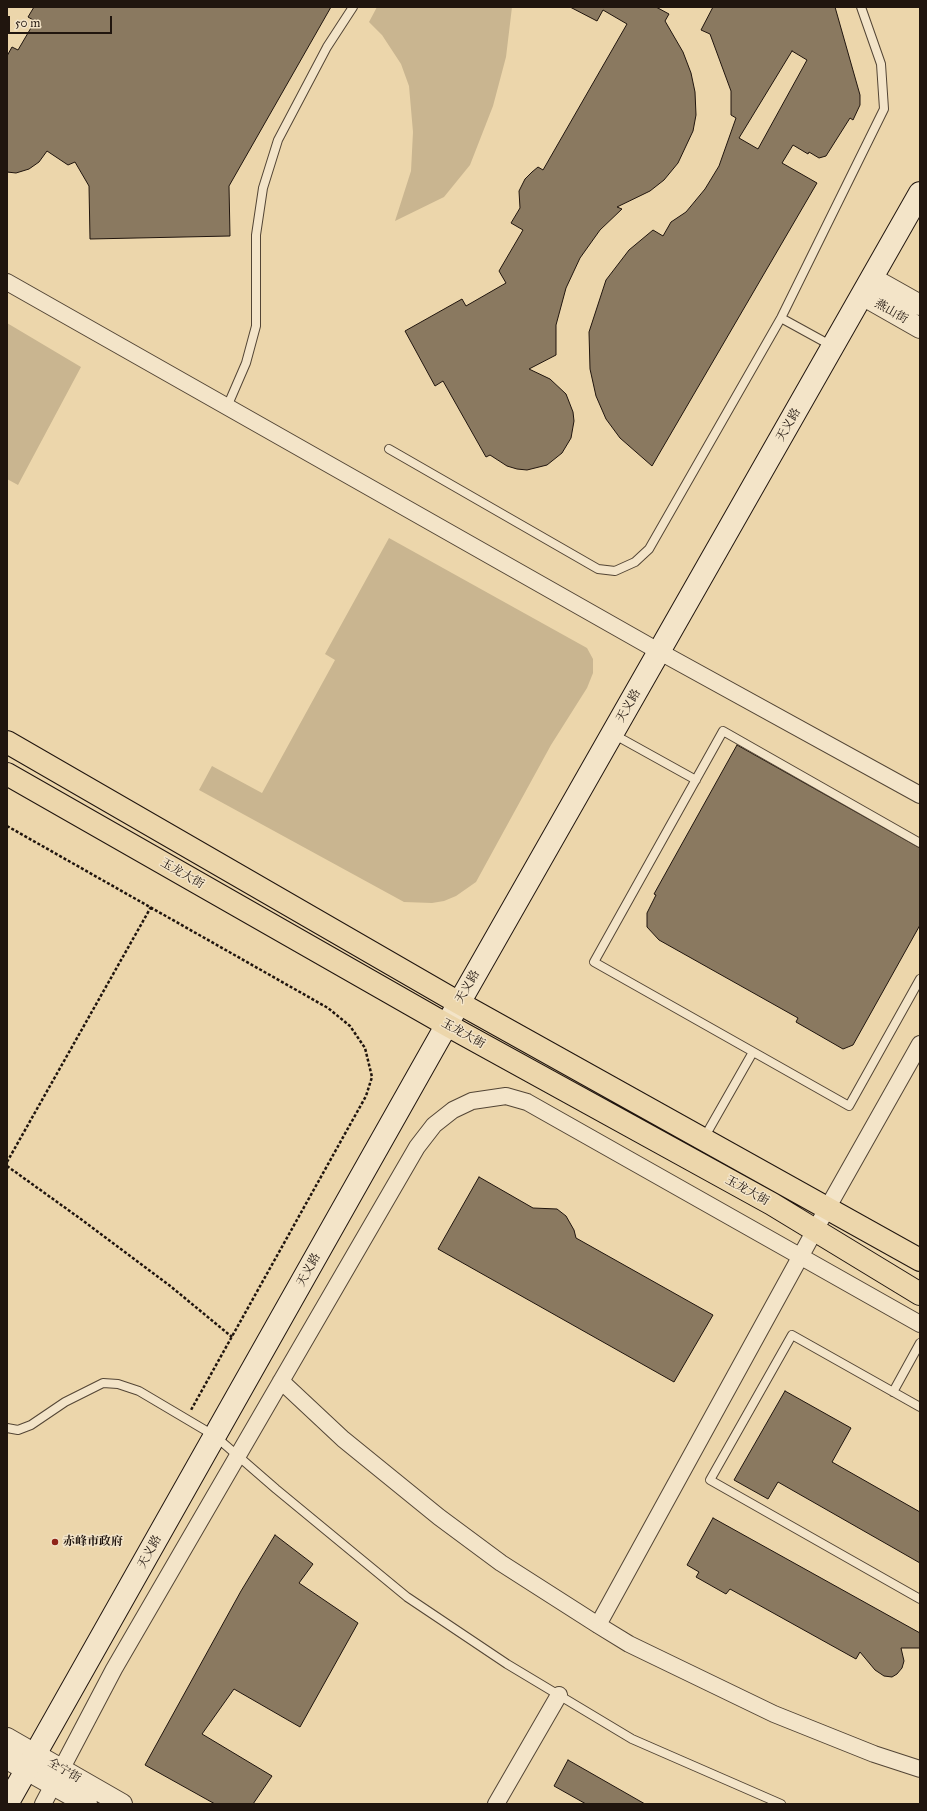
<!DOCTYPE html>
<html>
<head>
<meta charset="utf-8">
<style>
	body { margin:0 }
	#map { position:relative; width:927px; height:1811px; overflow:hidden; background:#ecd6ab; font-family:"IM FELL Great Primer",serif }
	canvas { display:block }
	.frame { position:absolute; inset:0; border:8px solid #20150e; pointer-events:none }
	.scale { position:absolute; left:8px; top:16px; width:104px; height:18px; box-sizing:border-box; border:2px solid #20150e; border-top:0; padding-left:5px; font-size:12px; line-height:14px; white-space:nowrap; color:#20150e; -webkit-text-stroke:3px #f3e4c8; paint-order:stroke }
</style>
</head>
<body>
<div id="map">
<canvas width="927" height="1811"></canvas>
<div class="frame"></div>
<div class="scale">50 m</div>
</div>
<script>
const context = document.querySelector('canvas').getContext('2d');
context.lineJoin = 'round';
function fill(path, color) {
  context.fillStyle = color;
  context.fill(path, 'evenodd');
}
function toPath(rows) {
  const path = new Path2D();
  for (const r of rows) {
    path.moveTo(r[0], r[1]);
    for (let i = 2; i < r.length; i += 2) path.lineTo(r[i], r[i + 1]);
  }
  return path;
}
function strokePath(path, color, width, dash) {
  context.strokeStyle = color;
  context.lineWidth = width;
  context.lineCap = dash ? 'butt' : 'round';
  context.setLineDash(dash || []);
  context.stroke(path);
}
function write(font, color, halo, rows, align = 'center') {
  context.font = font + ' "IM FELL Great Primer","Noto Serif SC",serif';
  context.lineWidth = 3;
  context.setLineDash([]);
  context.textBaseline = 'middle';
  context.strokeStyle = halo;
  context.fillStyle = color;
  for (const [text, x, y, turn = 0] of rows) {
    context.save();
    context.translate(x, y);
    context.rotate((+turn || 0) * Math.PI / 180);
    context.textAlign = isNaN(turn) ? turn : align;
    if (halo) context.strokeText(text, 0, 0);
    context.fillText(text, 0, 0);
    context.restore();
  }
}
fill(toPath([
	[377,7,512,7,506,57,493,106,470,165,444,197,395,221,411,171,413,132,409,86,401,64,382,35,369,22],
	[7,323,81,367,18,485,7,479],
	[389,538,587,648,593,659,593,673,587,688,551,745,476,882,456,896,444,901,432,903,404,902,199,790,212,766,262,793,335,660,325,654]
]), '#c9b590');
const building = toPath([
	[34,7,331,7,229,186,230,236,90,239,89,186,75,162,68,165,47,151,39,162,29,169,16,173,7,172,7,56,12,47,18,50,35,21,28,17,34,7],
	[570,7,656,7,669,14,665,21,683,52,691,73,695,92,696,115,693,131,678,163,664,180,650,191,617,207,622,209,600,230,580,258,566,288,556,325,556,355,529,369,550,379,566,394,573,412,574,421,571,438,562,453,547,465,527,470,517,469,507,466,490,455,486,457,443,381,435,386,405,331,462,299,466,306,506,283,499,271,523,230,511,223,520,208,519,191,525,179,532,172,538,167,543,170,627,24,603,10,597,21,570,7],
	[713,7,835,7,860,95,860,105,853,120,850,118,826,156,819,158,809,152,808,154,793,145,782,163,817,183,652,466,620,438,606,419,596,396,590,369,589,332,606,280,629,250,653,230,663,236,671,222,686,212,705,189,719,166,736,118,731,115,731,91,710,34,701,30,713,7],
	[792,51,807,60,758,149,739,138,792,51],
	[737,745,920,848,920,925,853,1045,843,1049,796,1022,798,1018,659,940,647,927,647,913,656,895,654,894,737,745],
	[479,1177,533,1208,557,1209,566,1216,574,1230,576,1238,713,1315,674,1382,438,1249,479,1177],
	[785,1391,851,1428,832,1462,920,1512,920,1563,778,1482,768,1499,734,1480,785,1391],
	[713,1518,920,1633,920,1648,901,1648,904,1661,902,1668,897,1674,892,1677,884,1676,875,1670,860,1652,856,1659,730,1589,726,1594,696,1577,699,1572,687,1565,713,1518],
	[275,1535,313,1564,299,1583,358,1623,300,1727,234,1689,202,1734,272,1776,253,1804,215,1804,145,1765,241,1591,275,1535],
	[568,1760,645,1804,586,1804,554,1786,568,1760]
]);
fill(building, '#8a7960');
strokePath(building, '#20150e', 1);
const service = toPath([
	[781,318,832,346],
	[227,407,246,363,256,326,256,235,263,188,278,140,327,47,353,7],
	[389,449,598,569,615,571,635,562,649,549,781,318,884,109,881,64,861,7],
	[613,734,696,780],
	[920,843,723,731,594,962,849,1106,920,979],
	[704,1138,753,1052],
	[893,1392,920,1343],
	[920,1407,792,1335,710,1480,920,1599],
	[7,1428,18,1430,31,1425,65,1402,103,1383,118,1384,139,1391,215,1436,276,1489,407,1597,507,1664,632,1739,781,1804]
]);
const minor = toPath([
	[7,282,660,652,920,795],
	[281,1381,343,1439,439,1517,501,1563,598,1625,629,1644,774,1714,874,1754,920,1769],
	[598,1625,815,1230,920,1044],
	[43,1804,114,1669,417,1147,434,1125,453,1110,472,1101,506,1096,527,1102,920,1324],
	[496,1804,559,1695]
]);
const tertiary = toPath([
	[872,278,920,305],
	[862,295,920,328],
	[7,1738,122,1804],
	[7,1759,87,1804]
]);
const secondary = toPath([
	[7,1804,459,1003,920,193]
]);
const primary = toPath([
	[7,742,459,1003,920,1260],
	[7,774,447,1025,772,1204,920,1294]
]);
strokePath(service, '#534535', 10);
strokePath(minor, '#534535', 18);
strokePath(tertiary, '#534535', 22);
strokePath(secondary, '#20150e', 24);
strokePath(primary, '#20150e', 24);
strokePath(toPath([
	[7,826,328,1008,350,1026,365,1048,372,1077,366,1096,191,1410],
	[7,1162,151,907],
	[7,1166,78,1217,169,1285,232,1337]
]), '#20150e', 2.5, [3, 2]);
strokePath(service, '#f3e4c8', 8);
strokePath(minor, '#f3e4c8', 16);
strokePath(tertiary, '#f3e4c8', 20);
strokePath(secondary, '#f3e4c8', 22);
strokePath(primary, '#ecd6ab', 22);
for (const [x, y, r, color] of [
	[55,1542,4,"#8f2418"]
]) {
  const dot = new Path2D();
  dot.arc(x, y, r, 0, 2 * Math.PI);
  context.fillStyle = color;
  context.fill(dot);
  strokePath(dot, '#f3e4c8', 1.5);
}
write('12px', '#20150e', '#f3e4c8', [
	["燕山街",891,312,30],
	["天义路",789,425,-60],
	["天义路",629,706,-60],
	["玉龙大街",182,874,30],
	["天义路",468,987,-60],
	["玉龙大街",463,1034,29],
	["玉龙大街",747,1191,29],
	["天义路",309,1270,-61],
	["天义路",150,1552,-61],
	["全宁街",64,1771,30]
]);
write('bold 12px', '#20150e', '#f3e4c8', [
	["赤峰市政府",63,1542]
], 'left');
</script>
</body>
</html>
